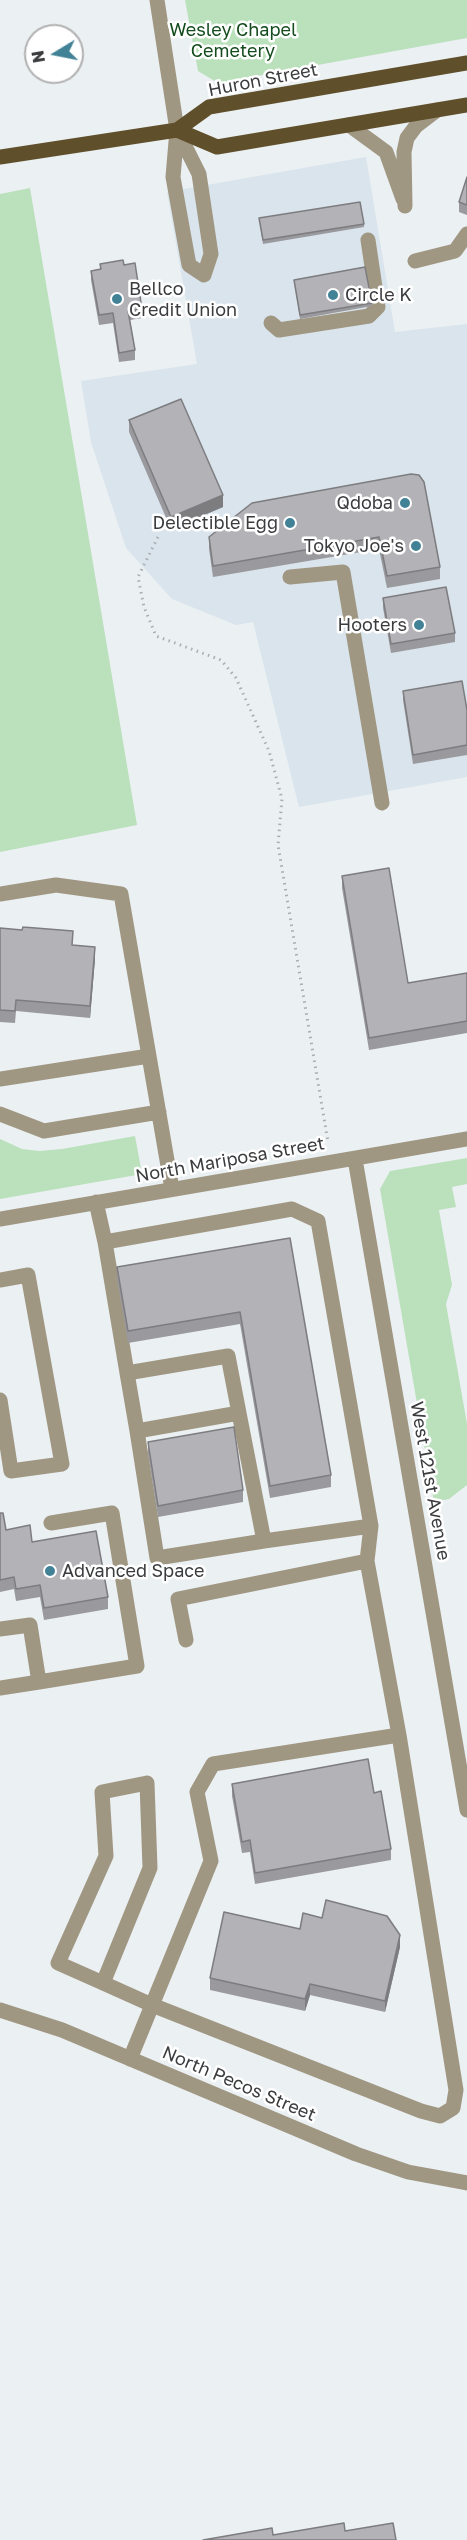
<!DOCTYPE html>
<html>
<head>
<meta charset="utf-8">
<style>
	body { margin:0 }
	#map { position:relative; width:467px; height:2540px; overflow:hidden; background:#ebf0f3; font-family:"Golos Text",sans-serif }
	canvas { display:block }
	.north { position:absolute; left:24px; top:24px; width:60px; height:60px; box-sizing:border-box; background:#fff; border:2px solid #b1b1b2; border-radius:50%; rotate:260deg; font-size:16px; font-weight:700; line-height:24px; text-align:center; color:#3b3c3e }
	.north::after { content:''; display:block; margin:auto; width:21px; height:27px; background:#428296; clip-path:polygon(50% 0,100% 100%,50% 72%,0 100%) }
</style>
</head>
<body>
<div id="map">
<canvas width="467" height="2540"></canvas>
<div class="north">N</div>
</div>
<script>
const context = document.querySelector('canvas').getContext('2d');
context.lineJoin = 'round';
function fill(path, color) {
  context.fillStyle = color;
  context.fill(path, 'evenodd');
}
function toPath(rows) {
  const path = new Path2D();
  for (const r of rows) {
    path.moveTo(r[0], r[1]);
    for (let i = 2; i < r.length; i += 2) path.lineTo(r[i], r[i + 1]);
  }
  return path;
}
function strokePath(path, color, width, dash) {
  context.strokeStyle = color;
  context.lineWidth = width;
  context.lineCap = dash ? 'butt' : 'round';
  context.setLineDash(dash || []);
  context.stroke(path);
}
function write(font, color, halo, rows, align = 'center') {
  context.font = font + ' "Golos Text",sans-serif';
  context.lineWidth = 5;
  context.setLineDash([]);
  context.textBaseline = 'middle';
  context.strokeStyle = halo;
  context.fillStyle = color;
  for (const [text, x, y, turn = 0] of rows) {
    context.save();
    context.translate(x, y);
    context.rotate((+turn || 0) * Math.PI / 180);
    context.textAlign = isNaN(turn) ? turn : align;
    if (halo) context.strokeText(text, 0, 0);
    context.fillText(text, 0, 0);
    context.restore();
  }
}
fill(toPath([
	[366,157,395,332,467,324,467,777,299,807,253,622,236,625,172,599,126,548,91,442,81,381,197,364,167,192]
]), '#d9e4ed');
fill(toPath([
	[185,0,467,0,467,38,218,83,198,71],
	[30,188,137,825,0,852,0,194],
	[135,1136,142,1174,0,1199,0,1139,22,1149,39,1151,62,1149],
	[467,1158,467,1184,452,1187,456,1207,439,1210,452,1285,446,1304,467,1424,467,1485,449,1499,434,1502,380,1189,390,1171]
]), '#bbe0bc');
strokePath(toPath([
	[158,537,138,577,144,607,156,636,221,660,236,678,269,751,282,799,278,845,328,1142]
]), '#abaeb1', 3, [1.5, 4.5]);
strokePath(toPath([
	[157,0,177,130,173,177,189,265,204,275,211,254,199,174,177,130],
	[349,125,386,152,403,199],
	[405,206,404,152,407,138,416,126,437,110],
	[415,261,455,251,467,234],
	[271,323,279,330,369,316,378,307,368,240],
	[290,577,343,572,382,803],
	[0,894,56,885,121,894,172,1189],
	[0,1079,149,1056],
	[0,1114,44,1131,159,1112],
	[355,1159,467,1810],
	[96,1202,105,1242,292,1209,318,1221,371,1526,367,1561],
	[0,1219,467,1139],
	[105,1242,127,1373,137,1431,239,1413,228,1356,127,1373],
	[0,1280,28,1275,62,1464,11,1471,0,1400],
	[137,1431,157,1558,264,1541,239,1413],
	[264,1541,371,1526],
	[0,1629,30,1625,39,1682,0,1688],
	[39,1682,137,1666,112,1513,51,1523],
	[103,1983,150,1868,147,1783,102,1792,106,1856,58,1963,103,1983,152,2005,421,2111,440,2116,453,2108,456,2090,399,1735],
	[0,2010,62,2030,356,2154,408,2172,467,2183],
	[130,2059,211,1861,197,1792,213,1764,399,1735,367,1561,178,1599,186,1640]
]), '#a09783', 15);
strokePath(toPath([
	[177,130,217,147,467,105],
	[0,157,177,130,209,107,467,63]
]), '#604f2b', 15);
fill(toPath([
	[467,177,467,215,459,212,459,202],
	[259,218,364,224,364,227,263,244],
	[100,264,124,265,142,309,142,318,130,320,135,350,135,360,119,362,113,323,99,325,91,280,91,271,100,269],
	[294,280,372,303,372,306,300,319],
	[129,420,223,507,171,529,129,432],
	[411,474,440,567,440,579,387,588,379,549,213,577,209,549,209,537],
	[383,598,455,633,455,642,391,653,383,608],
	[403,691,467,710,467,755,413,764,403,700],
	[342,876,408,983,467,973,467,1033,369,1050,342,888],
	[0,928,73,945,95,959,90,1018,16,1011,15,1023,0,1022],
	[290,1238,331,1475,331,1487,270,1498,240,1324,128,1343,117,1279,117,1267],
	[148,1442,243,1490,243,1502,158,1517,148,1454],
	[0,1513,6,1530,32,1542,108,1597,108,1609,44,1620,40,1597,16,1601,14,1589,0,1592],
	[232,1784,374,1793,391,1849,391,1860,255,1884,250,1852,242,1853,232,1796],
	[300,1929,400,1947,385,2012,310,1995,305,2011,210,1990,210,1978]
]), '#9a999d');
fill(toPath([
	[223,495,223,507,171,529,171,517],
	[95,947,95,959,90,1018,90,1006],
	[400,1935,400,1947,385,2012,385,2001],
	[310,1984,310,1995,305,2011,305,1999]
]), '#7d7d80');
const building = toPath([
	[467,177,467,205,459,202,467,177],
	[360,202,364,224,263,240,259,218,360,202],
	[123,260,124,265,135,263,142,309,128,311,135,350,119,353,113,313,99,315,91,271,101,269,100,264,123,260],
	[365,267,372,303,300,315,294,280,365,267],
	[181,399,223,495,171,517,129,420,181,399],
	[411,474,419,475,424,482,440,567,387,576,379,537,213,566,209,537,252,503,411,474],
	[446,587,455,633,391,644,383,598,446,587],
	[462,681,467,710,467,745,413,755,403,691,462,681],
	[389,868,408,983,467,973,467,1021,369,1038,342,876,389,868],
	[23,927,73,931,72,945,95,947,90,1006,16,1000,15,1011,0,1010,0,928,22,930,23,927],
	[290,1238,331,1475,270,1486,240,1312,128,1331,117,1267,290,1238],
	[234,1427,243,1490,158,1506,148,1442,234,1427],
	[0,1513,3,1513,6,1530,30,1525,32,1542,96,1531,108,1597,44,1608,40,1585,16,1589,14,1577,0,1580,0,1513],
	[368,1759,374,1793,381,1791,391,1849,255,1873,250,1840,242,1842,232,1784,368,1759],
	[326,1900,387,1916,400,1935,385,2001,310,1984,305,1999,210,1978,224,1912,300,1929,303,1913,322,1918,326,1900],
	[344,2523,345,2531,393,2523,396,2540,203,2540,272,2528,273,2535,344,2523]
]);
fill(building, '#b3b2b7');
strokePath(building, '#7d7d80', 1.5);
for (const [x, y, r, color] of [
	[333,295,6,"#428296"],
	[117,299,6,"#428296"],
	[405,503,6,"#428296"],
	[290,523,6,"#428296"],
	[416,546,6,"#428296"],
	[419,625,6,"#428296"],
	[50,1571,6,"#428296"]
]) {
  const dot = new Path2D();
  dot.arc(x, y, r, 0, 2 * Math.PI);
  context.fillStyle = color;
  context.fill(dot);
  strokePath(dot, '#fff', 2);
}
write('18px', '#144c1d', '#fff', [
	["Wesley Chapel",233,30],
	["Cemetery",233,51]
]);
write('18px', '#3b3c3e', '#fff', [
	["Huron Street",263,80,-11],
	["North Mariposa Street",230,1160,-10],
	["West 121st Avenue",430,1481,80],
	["North Pecos Street",239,2084,23]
]);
write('18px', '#3b3c3e', '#fff', [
	["Bellco",129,289,"left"],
	["Credit Union",129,310,"left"],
	["Circle K",345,295,"left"],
	["Qdoba",393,503],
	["Delectible Egg",278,523],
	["Tokyo Joe's",404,546],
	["Hooters",407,625],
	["Advanced Space",62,1571,"left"]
], 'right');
</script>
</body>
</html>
